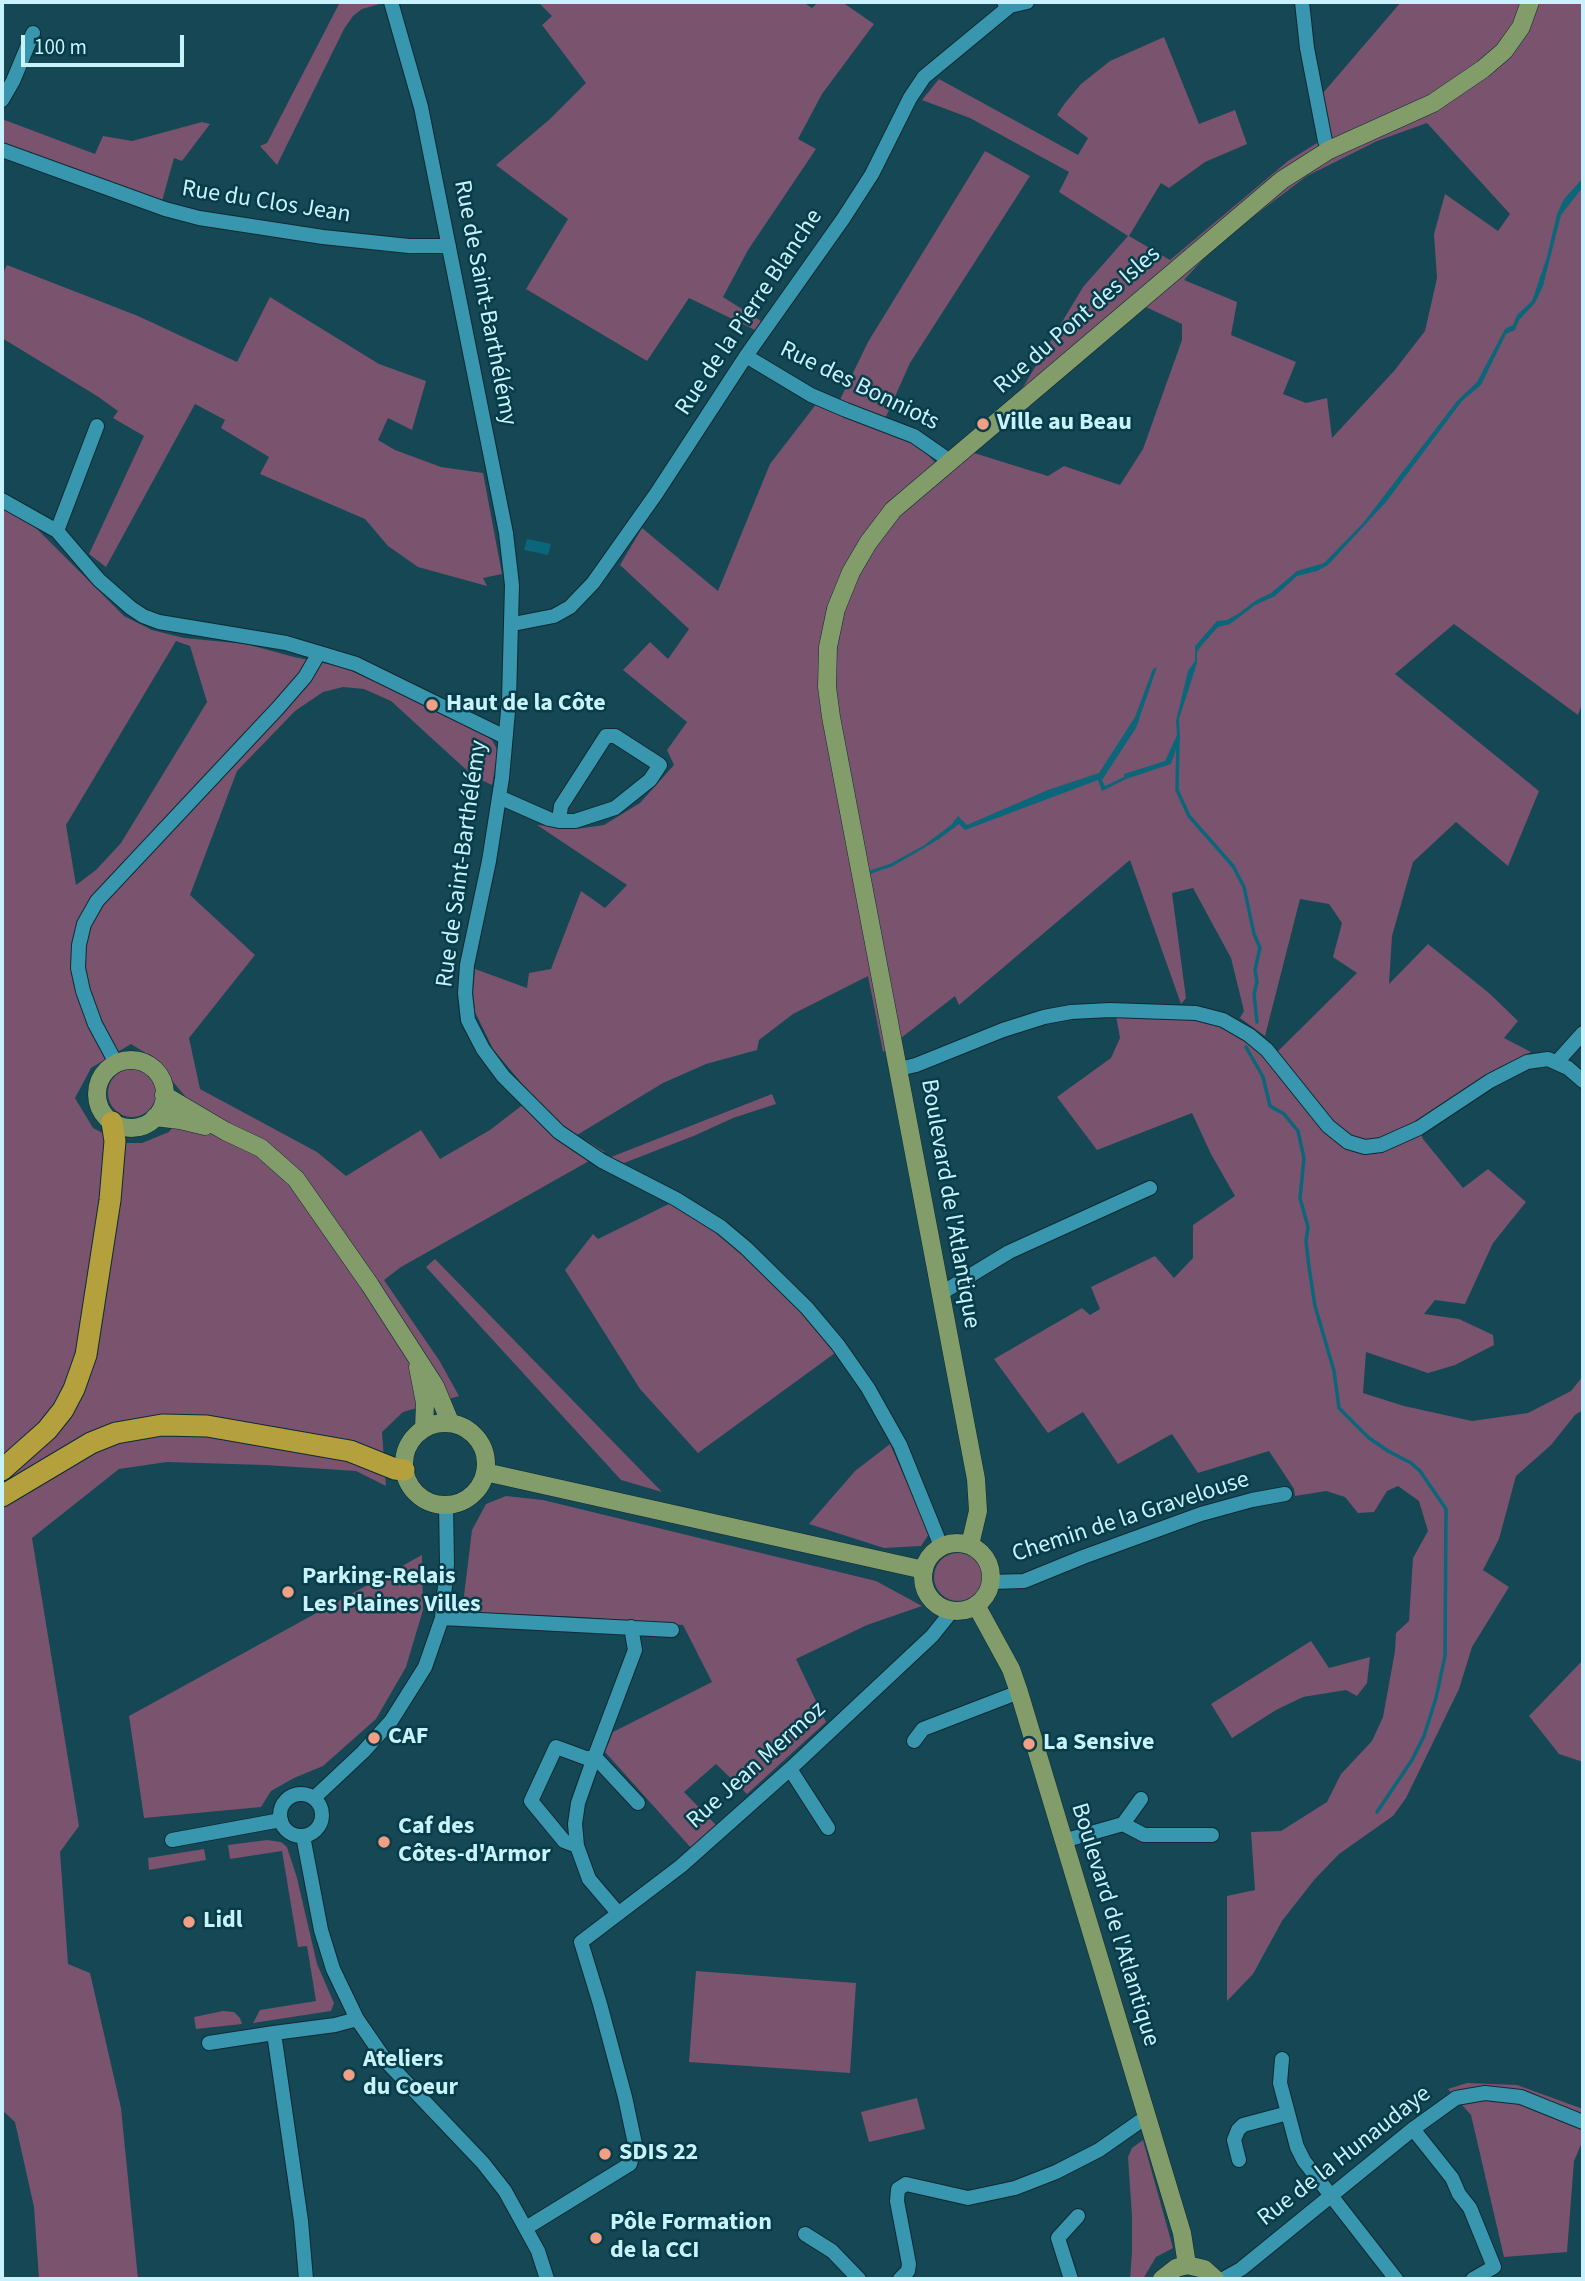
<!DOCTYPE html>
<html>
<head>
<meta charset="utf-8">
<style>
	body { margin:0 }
	#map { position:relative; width:1585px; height:2281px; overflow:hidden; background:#154754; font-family:"Source Sans 3",sans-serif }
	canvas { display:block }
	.frame { position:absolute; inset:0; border:4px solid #c8f2fe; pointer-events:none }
	.scale { position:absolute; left:21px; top:35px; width:163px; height:32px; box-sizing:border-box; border:4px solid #c8f2fe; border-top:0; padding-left:9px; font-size:21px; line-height:24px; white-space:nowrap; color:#c8f2fe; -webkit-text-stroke:5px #073c49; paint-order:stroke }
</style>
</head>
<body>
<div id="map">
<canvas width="1585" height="2281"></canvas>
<div class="frame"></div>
<div class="scale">100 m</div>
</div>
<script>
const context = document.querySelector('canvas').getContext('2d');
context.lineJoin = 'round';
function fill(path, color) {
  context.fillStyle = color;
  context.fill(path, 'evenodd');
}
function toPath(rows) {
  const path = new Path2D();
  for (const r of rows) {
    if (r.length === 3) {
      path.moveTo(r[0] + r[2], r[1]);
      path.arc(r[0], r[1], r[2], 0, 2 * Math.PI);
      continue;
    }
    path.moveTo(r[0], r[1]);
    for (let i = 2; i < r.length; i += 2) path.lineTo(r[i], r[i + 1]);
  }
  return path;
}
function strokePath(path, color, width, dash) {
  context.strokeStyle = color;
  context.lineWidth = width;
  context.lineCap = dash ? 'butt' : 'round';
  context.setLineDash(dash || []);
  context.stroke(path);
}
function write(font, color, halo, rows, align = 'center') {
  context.font = font + ' "Source Sans 3",sans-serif';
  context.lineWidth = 5;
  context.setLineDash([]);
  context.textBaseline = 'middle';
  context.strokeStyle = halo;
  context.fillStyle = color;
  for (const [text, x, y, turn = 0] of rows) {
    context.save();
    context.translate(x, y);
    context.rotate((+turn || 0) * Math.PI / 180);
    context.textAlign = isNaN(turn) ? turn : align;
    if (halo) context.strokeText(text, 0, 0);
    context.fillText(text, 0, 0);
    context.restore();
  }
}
fill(toPath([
	[340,2,383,3,362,9,353,16,344,29,277,165,260,146,267,143],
	[538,2,803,2,812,8,818,2,842,2,874,24,822,94,798,139,816,149,748,250,723,297,761,321,755,330,689,298,647,361,526,289,568,219,496,165,550,119,586,83,542,25,552,16],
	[1401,2,1583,2,1583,701,1578,715,1454,624,1395,674,1539,791,1508,866,1456,822,1413,862,1392,936,1389,984,1428,944,1489,993,1518,1021,1504,1038,1531,1052,1490,1072,1416,1122,1423,1139,1463,1188,1488,1169,1526,1202,1493,1243,1465,1304,1435,1300,1424,1314,1459,1319,1493,1335,1494,1345,1455,1365,1428,1373,1366,1352,1363,1393,1404,1406,1472,1421,1528,1413,1571,1391,1583,1376,1583,1410,1575,1415,1551,1445,1516,1476,1499,1539,1483,1570,1509,1587,1472,1647,1459,1689,1406,1798,1393,1816,1339,1854,1314,1880,1282,1921,1253,1974,1227,2001,1227,1896,1255,1890,1251,1832,1281,1831,1327,1802,1341,1774,1372,1741,1383,1717,1395,1651,1396,1633,1409,1621,1413,1558,1428,1531,1419,1501,1398,1486,1387,1491,1374,1512,1358,1513,1345,1497,1326,1491,1295,1496,1294,1489,1269,1451,1198,1473,1172,1434,1118,1464,1083,1412,1048,1433,994,1359,1082,1308,1090,1315,1100,1309,1091,1287,1155,1256,1174,1278,1193,1258,1193,1225,1235,1196,1211,1154,1192,1113,1097,1150,1057,1097,1111,1058,1120,1038,1116,1016,1184,1017,1209,1022,1233,1032,1269,1060,1357,973,1333,957,1342,923,1329,904,1300,899,1265,1036,1240,1018,1244,1011,1231,958,1193,888,1172,893,1186,998,1181,1004,1130,860,959,1005,955,996,883,1052,868,976,793,1014,759,1040,757,1050,706,1064,663,1083,577,1135,605,1152,401,1267,384,1280,439,1360,459,1396,403,1412,382,1432,386,1486,356,1471,265,1465,167,1462,119,1469,32,1538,79,1826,60,1852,68,1964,90,1973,121,2108,138,2279,39,2279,34,2207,15,2122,2,2110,2,507,33,525,124,616,152,630,184,638,246,644,294,657,343,667,474,728,492,740,498,751,492,785,473,776,391,701,364,689,343,687,323,692,295,711,237,771,190,895,255,955,189,1038,200,1089,317,1152,346,1176,421,1130,440,1159,490,1130,533,1097,493,1049,475,1012,473,992,475,969,527,988,529,973,551,969,581,891,605,908,627,885,537,825,576,829,604,825,640,803,674,765,667,750,687,722,623,670,650,642,668,659,689,629,620,565,642,528,718,591,770,464,817,403,834,412,868,342,985,151,1030,176,910,363,880,430,912,442,928,455,947,475,974,453,1048,476,1064,466,1120,485,1143,449,1182,340,1182,324,1131,300,1016,399,1083,287,1128,236,1059,192,1069,172,970,118,922,100,939,79,1078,155,1088,138,1057,115,1065,103,1081,84,1110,61,1164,37,1199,124,1235,110,1247,144,1205,162,1169,188,1161,183,1129,236,1170,260,1288,161,1317,143,1315,121,1326,117,1323,93],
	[1427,123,1510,214,1498,231,1445,194,1434,234,1437,278,1425,331,1394,371,1332,438,1327,398,1306,403,1283,394,1296,362,1231,335,1237,302,1184,280,1218,243,1307,176,1377,141],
	[176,641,190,646,207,702,121,843,96,870,76,885,66,825],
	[131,1044,152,1057,190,1102,169,1132,142,1143,122,1143,93,1128,75,1098,91,1068],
	[2,119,95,154,103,136,132,141,202,122,210,124,182,161,174,158,162,201,2,144],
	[7,265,138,316,237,362,270,297,379,364,426,381,412,430,388,418,378,440,395,450,441,467,483,473,502,574,483,578,487,586,418,567,388,546,365,519,260,474,269,457,221,428,225,420,195,404,106,567,89,554,144,436,113,418,118,411,97,396,2,338,2,275],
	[132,1093,24],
	[772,1094,776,1104,733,1118,696,1135,624,1163,611,1157],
	[683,1197,727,1223,752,1243,799,1289,842,1337,829,1344,835,1353,698,1453,640,1389,565,1270,593,1234,598,1239],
	[435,1259,662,1492,621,1480,426,1267],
	[890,1444,929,1534,921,1546,884,1548,809,1524,855,1471],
	[506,1496,543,1500,876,1581,922,1606,867,1625,796,1659,826,1722,747,1794,716,1764,684,1792,716,1825,692,1849,605,1752,613,1732,712,1682,683,1625,582,1617,462,1612,472,1530,486,1504],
	[958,1577,24],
	[422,1555,423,1610,406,1667,376,1719,323,1766,294,1778,271,1791,261,1807,144,1818,129,1716],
	[1311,1641,1329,1668,1370,1657,1367,1683,1357,1696,1346,1690,1303,1697,1276,1710,1232,1738,1211,1704],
	[1583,1660,1583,1762,1559,1754,1529,1716],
	[267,1840,281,1842,287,1847,297,1878,317,1964,334,2003,331,2011,253,2023,260,2010,316,2001,307,1946,298,1947,282,1851,230,1859,228,1845],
	[204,1849,206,1860,149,1870,148,1858],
	[696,1971,856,1983,850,2073,689,2062],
	[223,2011,234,2012,240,2018,242,2024,196,2029,194,2017],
	[1467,2083,1517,2085,1583,2109,1583,2140,1574,2161,1567,2252,1504,2257,1471,2115,1448,2089],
	[917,2098,925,2129,869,2142,861,2112],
	[1143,2140,1173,2248,1156,2257,1143,2279,1130,2279,1132,2252,1132,2216,1128,2157,1132,2148]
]), '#7a536e');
fill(toPath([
	[1583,178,1583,187,1561,215,1543,286,1535,303,1519,320,1515,330,1506,334,1481,385,1462,401,1386,502,1328,565,1317,571,1297,576,1275,596,1255,605,1230,624,1218,627,1201,646,1197,652,1197,663,1179,719,1180,738,1171,764,1126,779,1102,791,1098,780,965,830,959,824,939,839,893,866,867,875,865,872,890,864,923,846,951,825,958,816,967,825,1048,790,1099,773,1135,717,1153,669,1157,667,1136,728,1102,780,1105,786,1124,777,1124,774,1165,761,1177,735,1176,721,1188,671,1195,661,1195,646,1217,621,1227,620,1238,614,1255,601,1271,593,1297,571,1324,563,1364,522,1457,401,1477,382,1505,329,1513,325,1517,315,1532,301,1547,257,1557,214,1564,199],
	[527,539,551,544,548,555,524,550]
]), '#0b667a');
strokePath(toPath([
	[1178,739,1177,790,1189,816,1233,866,1244,887,1254,934,1260,948,1255,970,1257,982,1254,994,1257,1022],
	[1246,1047,1263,1077,1270,1106,1284,1114,1298,1131,1304,1158,1300,1198,1308,1227,1306,1241,1309,1267,1315,1306,1334,1371,1339,1408,1369,1438,1388,1451,1411,1463,1420,1471,1446,1509,1445,1656,1436,1698,1424,1736,1412,1760,1377,1812]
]), '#0b667a', 3.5);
const minor = toPath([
	[391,2,421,107,506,533,512,585,509,700,502,778,489,861,467,965,465,993,468,1020,483,1049,503,1076,559,1132,602,1161,676,1199,721,1227,746,1248,807,1308,838,1345,868,1388,900,1445,941,1546],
	[1004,2,1010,6,1027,2],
	[1302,2,1307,48,1325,141,1329,150],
	[2,100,13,81,33,33],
	[2,150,165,209,199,218,323,237,409,246,449,246],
	[746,356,811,395,846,410,914,436,950,461],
	[2,500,57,531,99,580,131,608,143,616,159,622,286,643,356,664,505,737],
	[57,531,97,426],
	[513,624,554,616,570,607,593,583,656,494,746,356,843,219,872,174,910,98,924,77,1010,6],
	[499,797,549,819,559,821,575,821,615,808,650,780,660,765,615,736,606,736,561,806,559,821],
	[1557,1062,1583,1033],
	[116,1063,95,1024,83,991,78,968,79,945,84,924,97,901,278,708,305,677,319,653],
	[899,1069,916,1065,1003,1030,1044,1017,1071,1012,1110,1010,1196,1013,1223,1020,1249,1035,1267,1050,1328,1126,1348,1142,1365,1147,1381,1145,1419,1128,1490,1081,1527,1062,1548,1059,1568,1068,1583,1081],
	[940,1294,1009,1252,1150,1188],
	[991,1582,1024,1581,1083,1557,1201,1514,1252,1500,1285,1494],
	[442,1618,672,1630],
	[914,1741,923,1729,1019,1692],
	[790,1769,828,1828],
	[301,1815,21],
	[314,1798,363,1752,391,1721,425,1667,442,1618,447,1564,446,1505],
	[1123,1824,1141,1799],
	[303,1836,321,1930,333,1969,357,2019,386,2061,483,2163,505,2191,538,2251,547,2279],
	[172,1840,281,1820],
	[1063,1841,1123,1824,1144,1835,1212,1835],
	[577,1846,564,1841,531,1801,556,1747,586,1758,596,1758,638,1803],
	[618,1913,589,1879,577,1846,575,1824,578,1803,590,1769,635,1650,631,1627],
	[209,2043,274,2033],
	[1282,2059,1280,2083,1297,2147,1304,2161,1396,2279],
	[1413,2129,1452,2178,1459,2194,1470,2208,1494,2267,1473,2279],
	[1239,2160,1234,2140,1238,2130,1243,2125,1288,2113],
	[526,2228,630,2164,635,2144,625,2097,600,2004,581,1942,681,1866,790,1769,932,1636,952,1611],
	[805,2234,832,2251,859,2279],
	[306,2279,301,2221,274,2033,335,2025,357,2019],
	[900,2279,908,2271,909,2264,897,2201,898,2189,906,2184,968,2198,1015,2188,1056,2172,1099,2150,1139,2122,1147,2119],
	[1071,2279,1058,2238,1078,2216],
	[1223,2279,1241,2269,1413,2129,1456,2098,1485,2093,1521,2097,1583,2122]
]);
const major = toPath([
	[131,1094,34],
	[164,1095,225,1131,261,1148,296,1179,370,1285,435,1386,450,1422],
	[155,1117,180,1120,205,1126],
	[418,1367,425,1403,424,1429],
	[445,1464,41],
	[485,1472,924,1570],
	[957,1577,34],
	[970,1545,978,1511,976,1479,831,717,827,687,828,647,836,609,851,572,868,543,893,510,1282,180,1329,150,1433,103,1483,69,1504,51,1521,27,1530,2],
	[976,1605,1011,1669,1019,1692,1182,2233,1187,2265],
	[1162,2279,1176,2268,1187,2265,1204,2269,1215,2279]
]);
const highway = toPath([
	[2,1470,47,1430,63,1410,74,1389,86,1355,110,1200,115,1141,112,1122],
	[2,1496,91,1443,116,1433,162,1425,207,1426,350,1451,395,1469,404,1470]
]);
strokePath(minor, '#0e2b33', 16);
strokePath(major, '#0e2b33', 19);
strokePath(highway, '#0e2b33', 23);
strokePath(minor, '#3896ae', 14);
strokePath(major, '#829c6a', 18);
strokePath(highway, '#b4a03c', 21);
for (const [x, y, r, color] of [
	[983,424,7,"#f39f85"],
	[432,705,7,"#f39f85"],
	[288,1592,7,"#f39f85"],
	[374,1738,7,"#f39f85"],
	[1029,1744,7,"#f39f85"],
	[384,1842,7,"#f39f85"],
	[189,1922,7,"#f39f85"],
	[349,2075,7,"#f39f85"],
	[605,2154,7,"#f39f85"],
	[596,2238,7,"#f39f85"]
]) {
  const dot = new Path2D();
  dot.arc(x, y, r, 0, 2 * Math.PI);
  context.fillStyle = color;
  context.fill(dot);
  strokePath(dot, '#073c49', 2.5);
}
write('24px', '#c8f2fe', '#073c49', [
	["Rue du Clos Jean",266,203,9],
	["Rue de Saint-Barthélémy",484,303,79],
	["Rue de la Pierre Blanche",750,313,-56],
	["Rue du Pont des Isles",1078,321,-41],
	["Rue des Bonniots",859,387,26],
	["Rue de Saint-Barthélémy",463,864,-82],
	["Boulevard de l'Atlantique",949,1204,80],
	["Chemin de la Gravelouse",1131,1518,-18],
	["Rue Jean Mermoz",757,1766,-42],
	["Boulevard de l'Atlantique",1114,1925,73],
	["Rue de la Hunaudaye",1345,2157,-38]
]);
write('bold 24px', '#c8f2fe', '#073c49', [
	["Ville au Beau",997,424],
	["Haut de la Côte",446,705],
	["Parking-Relais",302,1578],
	["Les Plaines Villes",302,1606],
	["CAF",388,1738],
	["La Sensive",1043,1744],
	["Caf des",398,1828],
	["Côtes-d'Armor",398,1856],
	["Lidl",203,1922],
	["Ateliers",363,2061],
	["du Coeur",363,2089],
	["SDIS 22",619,2154],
	["Pôle Formation",610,2224],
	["de la CCI",610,2252]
], 'left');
</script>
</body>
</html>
